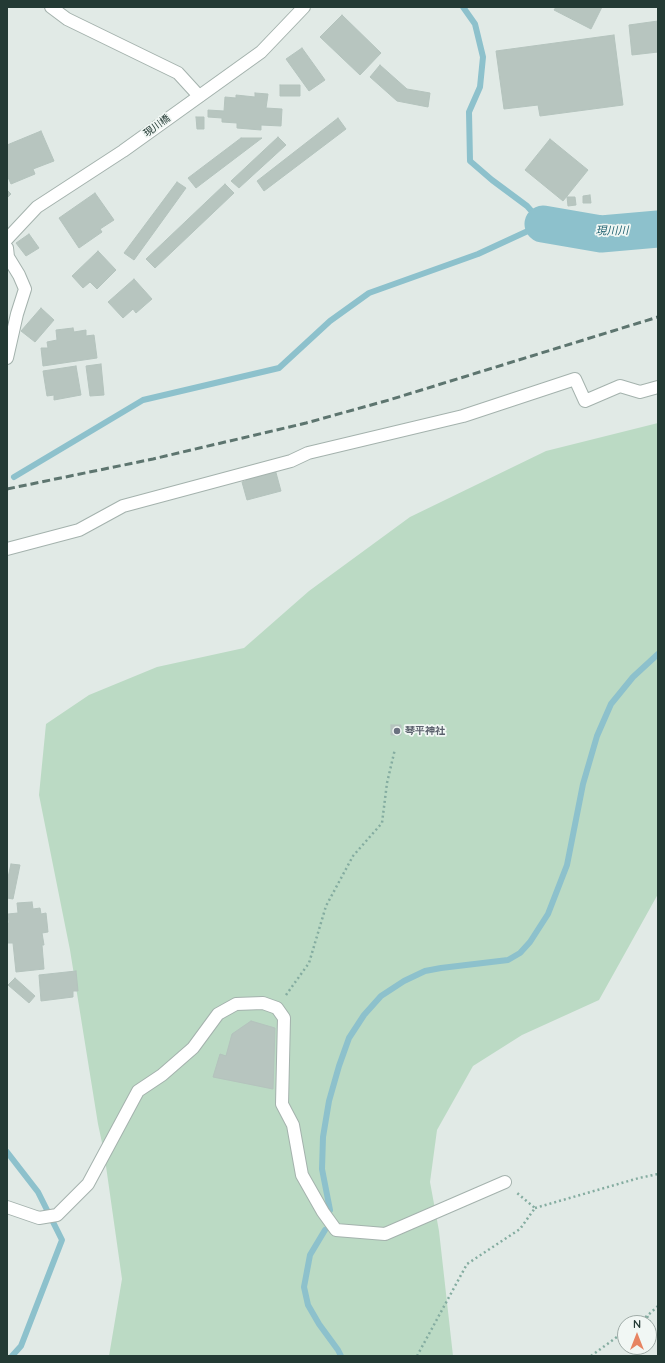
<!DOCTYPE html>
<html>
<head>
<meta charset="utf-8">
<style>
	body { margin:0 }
	#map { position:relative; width:665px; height:1363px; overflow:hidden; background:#e1eae6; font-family:Quicksand,sans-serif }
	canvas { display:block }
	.frame { position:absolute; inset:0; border:8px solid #233a34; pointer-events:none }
	.north { position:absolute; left:617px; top:1315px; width:40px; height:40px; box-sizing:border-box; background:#f1f7f4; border:1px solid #9faba7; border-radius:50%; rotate:0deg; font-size:11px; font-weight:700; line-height:16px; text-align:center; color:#233a34 }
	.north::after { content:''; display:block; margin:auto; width:14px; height:18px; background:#e78462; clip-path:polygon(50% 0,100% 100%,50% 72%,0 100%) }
</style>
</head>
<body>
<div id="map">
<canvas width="665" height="1363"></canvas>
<div class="frame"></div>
<div class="north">N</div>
</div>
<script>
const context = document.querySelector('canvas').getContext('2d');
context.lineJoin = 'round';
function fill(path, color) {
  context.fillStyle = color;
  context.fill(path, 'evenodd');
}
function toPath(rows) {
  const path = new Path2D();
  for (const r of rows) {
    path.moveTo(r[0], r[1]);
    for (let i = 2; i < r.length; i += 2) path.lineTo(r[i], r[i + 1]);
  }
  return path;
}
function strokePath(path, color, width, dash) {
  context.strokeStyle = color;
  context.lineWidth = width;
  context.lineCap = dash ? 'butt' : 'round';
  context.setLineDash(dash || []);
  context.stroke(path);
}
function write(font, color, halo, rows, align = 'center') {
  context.font = font + ' Quicksand,"Noto Sans JP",sans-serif';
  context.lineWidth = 3.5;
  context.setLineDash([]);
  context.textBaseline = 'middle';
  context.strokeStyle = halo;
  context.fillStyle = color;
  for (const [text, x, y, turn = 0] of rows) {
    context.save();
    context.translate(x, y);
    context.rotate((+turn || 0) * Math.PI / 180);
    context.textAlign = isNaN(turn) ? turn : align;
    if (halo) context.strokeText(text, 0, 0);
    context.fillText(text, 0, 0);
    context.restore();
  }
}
fill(toPath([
	[658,423,658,894,599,1000,522,1035,473,1066,437,1130,430,1182,439,1231,453,1356,109,1356,122,1279,104,1152,98,1124,70,950,39,795,46,724,89,695,157,667,244,648,309,591,410,517,546,451]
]), '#bbdac4');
strokePath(toPath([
	[14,477,143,400,279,368,330,321,369,293,478,254,543,224,527,206,492,180,470,161,469,112,480,87,483,57,475,24,463,7],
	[7,1152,38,1192,62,1240,21,1346,12,1356],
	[330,1210,322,1169,323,1137,329,1101,339,1066,349,1038,364,1015,381,996,404,981,425,971,441,968,508,960,520,953,530,942,548,914,567,865,583,784,597,736,611,704,633,677,658,654],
	[325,1230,310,1255,304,1287,308,1305,319,1324,338,1350,341,1356]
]), '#8dc1cc', 6);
strokePath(toPath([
	[543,224,601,234,658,229]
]), '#8dc1cc', 37);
const building = toPath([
	[556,7,602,7,591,29,554,10,556,7],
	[342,15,381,53,360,75,320,37,342,15],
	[658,21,658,52,632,55,629,25,658,21],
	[614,35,623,105,540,116,538,105,504,109,496,51,614,35],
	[302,48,325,80,309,91,286,59,302,48],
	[380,65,407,89,430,93,428,107,397,101,370,77,380,65],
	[280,85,300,85,300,96,280,96,280,85],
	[255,93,268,94,266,108,282,109,281,126,261,125,261,130,237,128,237,123,222,122,222,118,208,117,208,110,224,111,225,97,236,98,236,95,255,97,255,93],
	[196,117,204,117,204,129,197,129,196,117],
	[338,118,346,129,264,191,257,181,338,118],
	[41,131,54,161,33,169,35,174,11,184,7,175,7,145,41,131],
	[278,137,286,145,239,188,231,181,278,137],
	[241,138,262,138,196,188,188,178,241,138],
	[550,139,588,170,563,201,525,170,550,139],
	[177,182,186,188,134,260,124,253,177,182],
	[225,184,234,193,155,268,146,259,225,184],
	[7,190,11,194,7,198,7,190],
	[95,193,114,220,100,229,102,232,79,248,59,218,95,193],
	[590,195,591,203,583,203,583,196,590,195],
	[567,197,575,197,576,205,568,206,567,197],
	[29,234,39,248,26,256,16,243,29,234],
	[98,251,116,270,97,289,90,282,83,288,72,276,98,251],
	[134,279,152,299,136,313,133,309,123,318,108,302,134,279],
	[41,308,54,320,35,342,21,331,41,308],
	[73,328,74,332,86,330,86,336,94,335,97,358,43,366,41,348,48,348,47,342,57,340,56,330,73,328],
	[101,364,104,395,90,396,86,366,101,364],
	[76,366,81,395,54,400,54,395,47,396,43,371,76,366],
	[275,469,281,491,247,500,242,482,246,481,245,477,275,469],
	[391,725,401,725,401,735,391,735,391,725],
	[11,864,20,865,13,899,7,898,7,882,11,864],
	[32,902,33,909,40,908,41,914,46,913,48,932,42,933,44,945,42,945,44,969,16,972,13,943,7,943,7,923,9,923,8,914,18,913,17,903,32,902],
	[76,971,78,991,73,991,73,997,41,1001,39,975,76,971],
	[15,978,35,996,29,1003,8,985,15,978],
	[251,1021,275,1028,273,1089,213,1077,220,1054,226,1056,232,1034,251,1021]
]);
fill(building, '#b7c5bf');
strokePath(building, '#b4c3bd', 1);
const service = toPath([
	[51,7,67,19,178,73,199,96]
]);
const minor = toPath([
	[7,239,37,207,123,151,261,52,304,7],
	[7,248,8,257,19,275,25,289,17,314,7,358],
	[7,549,79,530,123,506,291,461,308,453,463,416,575,379,585,401,620,386,640,392,658,387],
	[7,1207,39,1218,57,1215,88,1184,138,1091,162,1075,193,1048,218,1014,236,1004,263,1003,277,1008,284,1018,282,1104,293,1125,302,1175,323,1212,336,1230,385,1234,505,1182]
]);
strokePath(service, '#a4b2ad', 14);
strokePath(minor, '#a4b2ad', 14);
strokePath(toPath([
	[286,995,309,963,326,906,353,856,382,823,387,783,395,749],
	[535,1208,639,1178,658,1174],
	[658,1306,647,1316,658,1337],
	[637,1323,647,1316],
	[417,1356,467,1264,520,1229,535,1208,517,1193],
	[591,1356,625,1331]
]), '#84aca0', 2.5, [2, 3]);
strokePath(service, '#fff', 12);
strokePath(minor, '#fff', 12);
strokePath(toPath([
	[7,489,153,459,306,423,389,400,658,317]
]), '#5d756f', 3, [8, 4]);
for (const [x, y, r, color] of [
	[397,731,4,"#6b7280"]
]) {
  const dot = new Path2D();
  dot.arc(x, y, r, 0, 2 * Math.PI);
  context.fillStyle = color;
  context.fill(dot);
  strokePath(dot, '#f1f7f4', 1.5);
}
write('10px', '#233a34', '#f1f7f4', [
	["現川橋",157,126,-36]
]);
write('bold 10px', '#5b616d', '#f1f7f4', [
	["琴平神社",405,731]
], 'left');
write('italic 11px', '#226371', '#f1f7f4', [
	["現川川",612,231,-1]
]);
</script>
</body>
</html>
